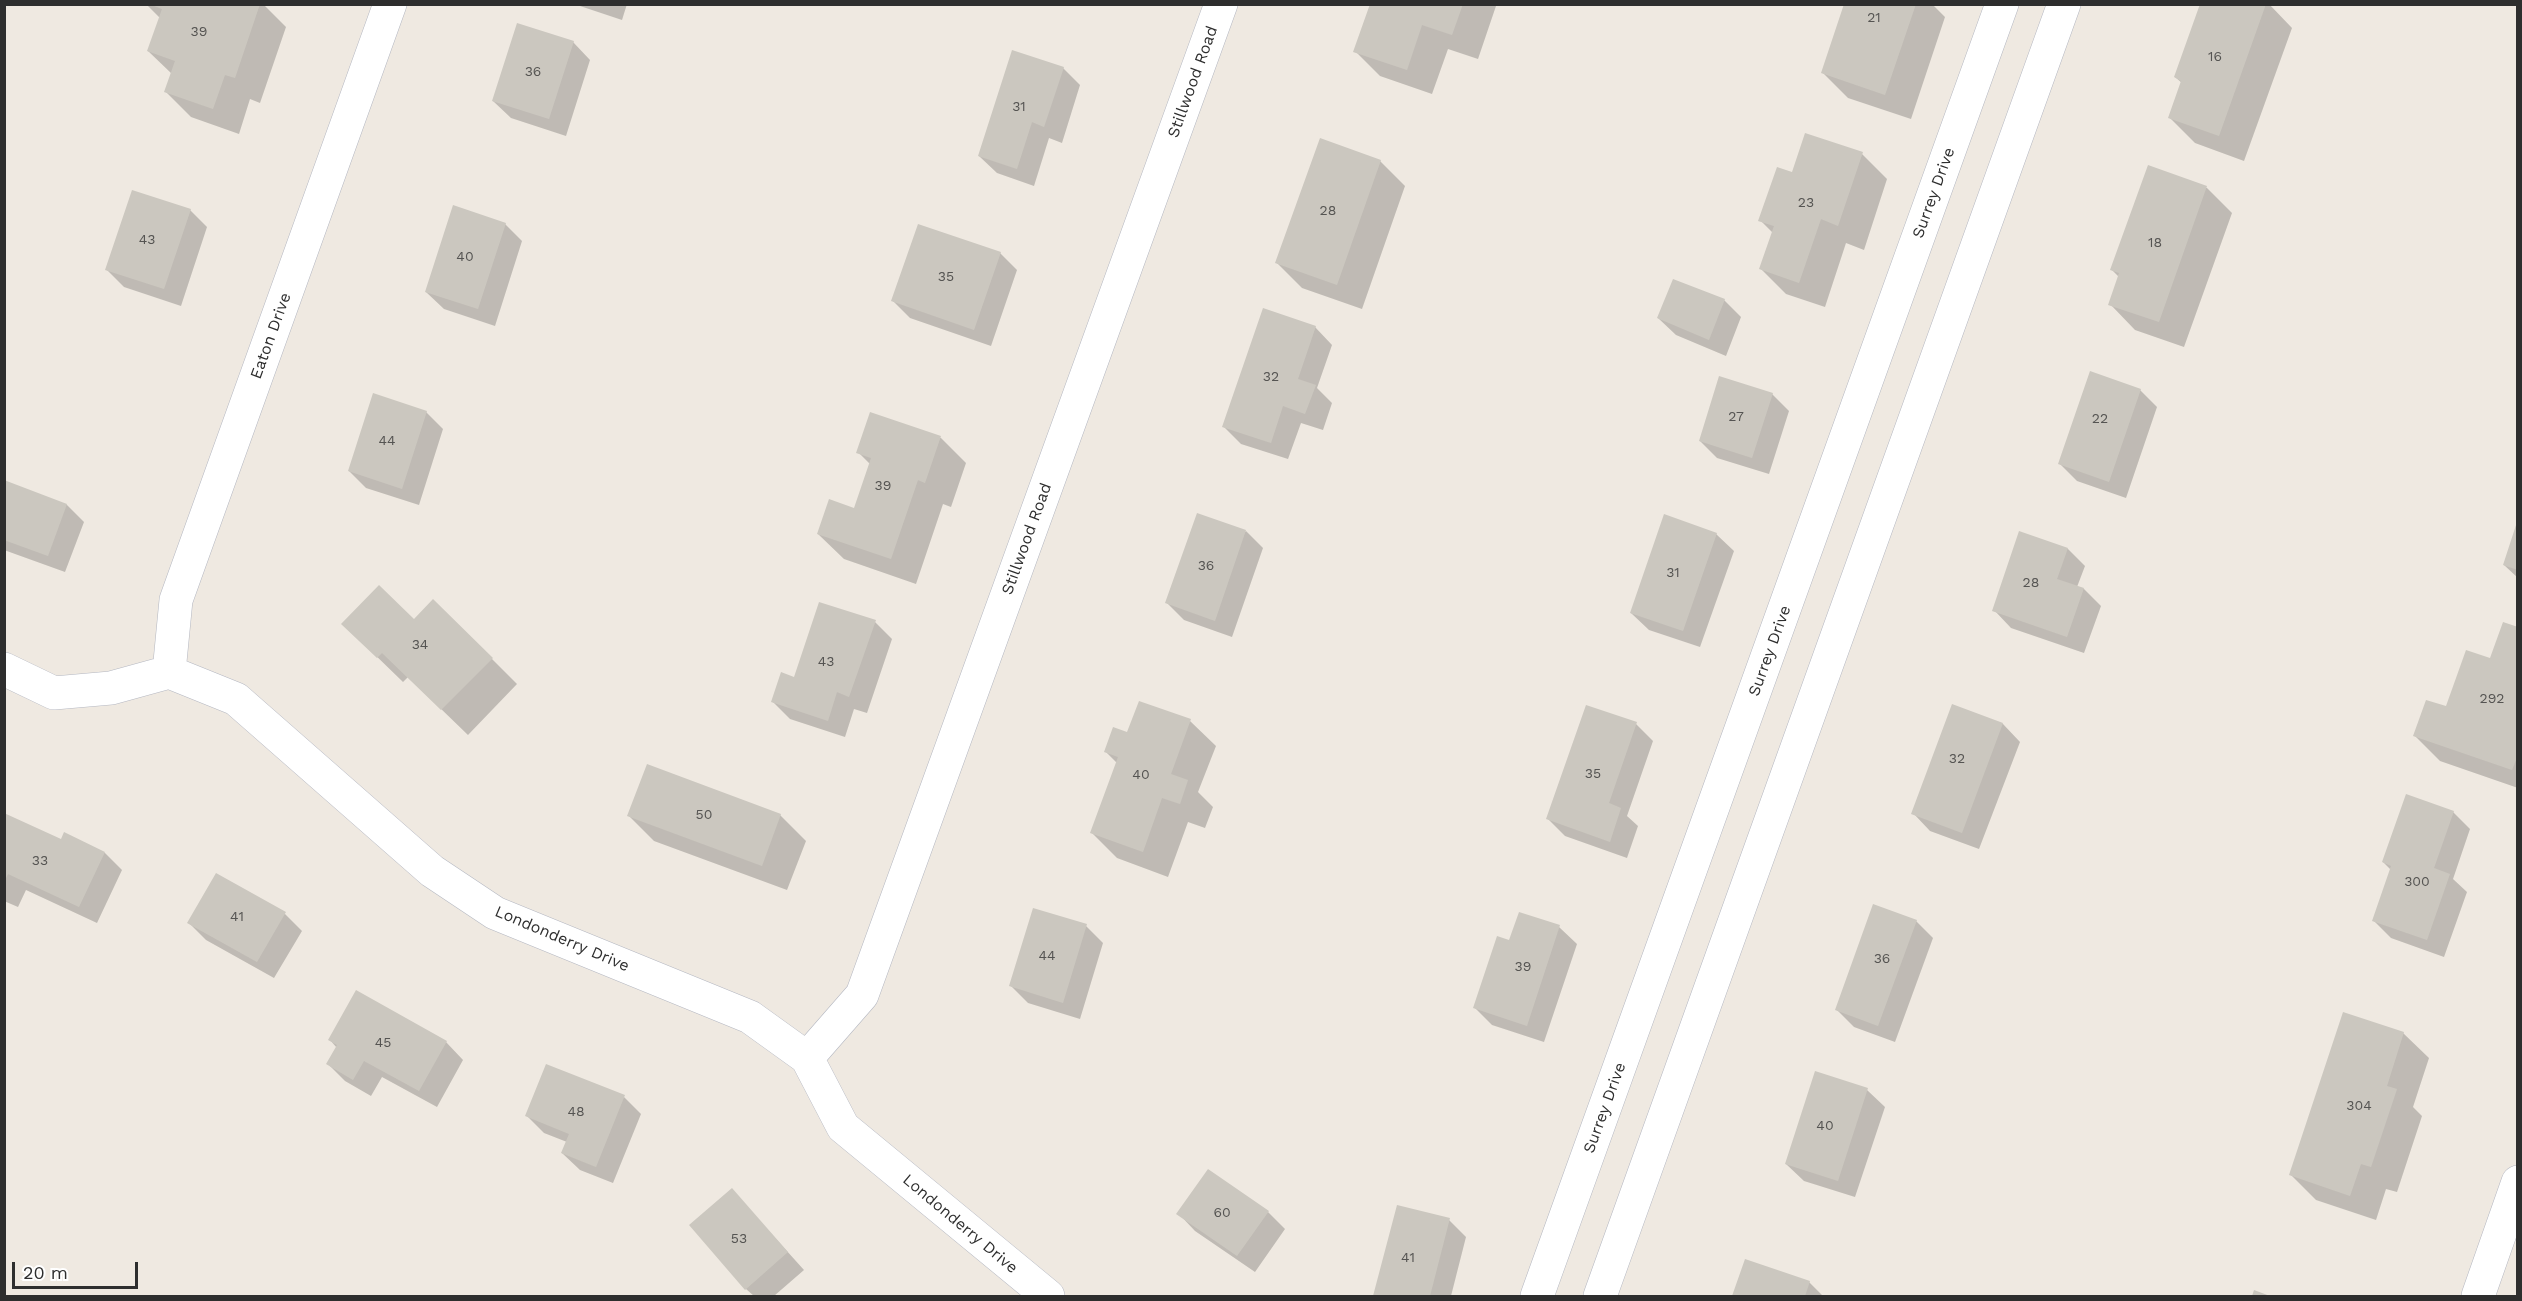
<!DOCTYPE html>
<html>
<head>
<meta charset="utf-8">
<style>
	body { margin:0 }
	#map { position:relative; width:2522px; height:1301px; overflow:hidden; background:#efe9e1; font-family:"Work Sans",sans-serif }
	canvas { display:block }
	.frame { position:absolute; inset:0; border:6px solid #2e2e2e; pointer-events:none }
	.scale { position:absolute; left:12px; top:1262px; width:126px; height:27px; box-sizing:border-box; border:3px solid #2e2e2e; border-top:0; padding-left:8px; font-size:18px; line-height:21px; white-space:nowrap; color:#2e2e2e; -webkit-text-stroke:4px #fff; paint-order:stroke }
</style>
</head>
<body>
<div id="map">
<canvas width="2522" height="1301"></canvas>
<div class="frame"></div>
<div class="scale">20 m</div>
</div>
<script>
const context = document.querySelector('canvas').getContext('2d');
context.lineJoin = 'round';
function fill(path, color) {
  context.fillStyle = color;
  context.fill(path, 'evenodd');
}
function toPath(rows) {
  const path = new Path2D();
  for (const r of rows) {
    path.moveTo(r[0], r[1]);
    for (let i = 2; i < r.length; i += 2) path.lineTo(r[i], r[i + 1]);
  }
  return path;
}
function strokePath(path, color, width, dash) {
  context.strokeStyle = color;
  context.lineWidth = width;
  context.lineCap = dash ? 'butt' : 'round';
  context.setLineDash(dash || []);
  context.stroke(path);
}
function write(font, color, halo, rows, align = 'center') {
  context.font = font + ' "Work Sans",sans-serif';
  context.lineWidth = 5;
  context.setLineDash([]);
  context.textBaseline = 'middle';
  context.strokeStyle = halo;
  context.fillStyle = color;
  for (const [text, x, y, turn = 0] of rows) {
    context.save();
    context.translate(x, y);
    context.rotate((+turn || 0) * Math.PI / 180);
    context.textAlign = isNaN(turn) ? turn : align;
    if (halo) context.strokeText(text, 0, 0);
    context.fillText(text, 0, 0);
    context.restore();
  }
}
fill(toPath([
	[146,4,263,4,286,27,260,103,250,99,239,134,191,117,166,92,172,74,148,51,160,18],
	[574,4,627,4,622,20],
	[1371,4,1495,4,1496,6,1478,59,1448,49,1432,94,1380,76,1355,51],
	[1846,4,1932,4,1945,17,1911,119,1848,98,1823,73],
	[2202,4,2269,4,2292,28,2244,161,2195,143,2170,118,2182,83,2175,77],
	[573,42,590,60,566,136,511,118,493,101],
	[1063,68,1080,85,1062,143,1049,138,1034,186,997,173,979,156],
	[1862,154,1887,179,1864,250,1846,243,1825,307,1786,294,1761,269,1773,233,1760,220,1793,174],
	[1380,161,1405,186,1362,309,1302,288,1277,263],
	[2149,167,2207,188,2232,213,2184,347,2135,330,2110,304,2119,277,2112,270],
	[190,210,207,227,181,306,124,287,107,270],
	[505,224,522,241,495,326,444,309,426,292],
	[1000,253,1017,270,991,346,910,318,893,301],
	[1724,300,1741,317,1726,356,1676,335,1658,318],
	[1315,327,1332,345,1317,388,1332,403,1323,430,1301,423,1288,459,1241,444,1223,426],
	[2140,390,2157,407,2126,498,2077,481,2060,464],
	[1772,394,1789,411,1769,474,1717,458,1700,441],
	[426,412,443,429,419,505,366,488,349,471],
	[871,413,941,438,966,463,951,507,943,504,916,584,844,559,818,534,855,510,870,464,858,452],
	[4,482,67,505,84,522,65,572,4,550],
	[2518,525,2518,578,2504,565],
	[1246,531,1263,548,1232,637,1184,620,1167,603],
	[2020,533,2068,549,2085,566,2077,587,2084,589,2101,606,2084,653,2011,628,1994,610],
	[1716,534,1734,551,1700,647,1649,630,1631,613],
	[414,621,492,659,517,684,468,735,408,677,403,682,369,649],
	[875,622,892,639,867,713,854,709,845,737,790,719,773,702,795,679],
	[2518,629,2518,788,2440,761,2415,736,2447,708],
	[1953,706,2003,724,2020,742,1979,849,1930,831,1913,813],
	[1190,721,1216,746,1198,792,1213,807,1205,828,1188,822,1168,877,1117,858,1092,833,1117,763,1106,752],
	[1636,724,1653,741,1627,816,1638,826,1627,858,1565,836,1548,819],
	[2453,812,2470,829,2453,879,2467,892,2444,957,2391,938,2374,921,2391,870,2383,862],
	[780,815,806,841,787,890,654,841,629,816],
	[4,816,61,841,105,853,122,870,97,923,26,890,18,907,4,901],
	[285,914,302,931,274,978,206,940,189,923],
	[1916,921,1933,938,1895,1042,1854,1027,1837,1010],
	[1086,926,1103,943,1080,1019,1028,1003,1011,986],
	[1559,927,1577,944,1544,1042,1492,1025,1475,1008],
	[2403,1033,2429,1058,2413,1107,2422,1116,2397,1192,2386,1189,2376,1220,2316,1200,2291,1175],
	[330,1040,446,1042,463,1060,437,1107,382,1077,371,1096,345,1081,328,1064,337,1048],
	[1867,1090,1885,1107,1855,1197,1804,1181,1786,1164],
	[624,1097,641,1114,613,1183,580,1170,562,1153,567,1142,544,1133,527,1116],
	[732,1190,804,1270,774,1296,754,1296,746,1289],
	[1398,1207,1449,1220,1466,1237,1451,1296,1375,1296],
	[1268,1212,1285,1229,1255,1272,1195,1231,1178,1213],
	[1746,1261,1809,1282,1823,1296,1734,1296]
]), '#0003');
fill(toPath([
	[149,4,260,4,235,78,225,75,213,109,164,92,175,61,147,51,162,9],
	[1370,4,1463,4,1452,35,1422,25,1407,70,1353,52],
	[1844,4,1916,4,1885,95,1821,73],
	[2200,4,2266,4,2219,136,2168,118,2181,81,2174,77],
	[517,23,574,41,549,119,492,101],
	[1012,50,1064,67,1044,127,1032,122,1017,169,978,156],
	[1805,133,1863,152,1838,226,1821,219,1799,283,1759,269,1774,226,1758,221,1777,167,1792,172],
	[1320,138,1381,160,1337,285,1275,263],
	[2148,165,2207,186,2159,322,2108,305,2119,273,2110,270],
	[132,190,191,209,164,289,105,270],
	[453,205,506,223,478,309,425,292],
	[918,224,1001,252,974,330,891,301],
	[1673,279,1725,299,1709,340,1657,318],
	[1263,308,1316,326,1298,379,1316,385,1305,414,1283,406,1271,443,1222,427],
	[2090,371,2141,389,2109,482,2058,464],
	[1719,376,1773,393,1752,458,1699,441],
	[373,393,427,411,402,489,348,471],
	[870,412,941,436,925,483,918,480,891,559,817,534,829,499,854,508,871,458,856,453],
	[4,480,67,504,48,556,4,540],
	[1197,513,1246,530,1215,621,1165,603],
	[1664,514,1717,533,1683,631,1630,613],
	[2517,522,2518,522,2518,570,2503,565],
	[2019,531,2068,548,2057,579,2084,588,2067,637,1992,611],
	[379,585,414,619,433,599,493,658,441,710,382,653,377,658,341,624],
	[819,602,876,620,849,697,837,692,828,721,771,702,781,672,794,677],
	[2503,622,2518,627,2518,755,2512,770,2413,736,2426,700,2446,706,2466,650,2490,658],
	[1139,701,1191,719,1171,774,1188,780,1180,804,1162,798,1143,852,1090,833,1118,757,1104,752,1113,727,1127,732],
	[1952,704,2003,723,1962,833,1911,814],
	[1586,705,1637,722,1609,803,1621,808,1610,842,1546,819],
	[647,764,781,814,762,866,627,816],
	[2406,794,2454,811,2434,868,2450,874,2427,940,2372,921,2391,866,2382,862],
	[4,813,61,839,64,832,105,852,79,907,8,874,4,882],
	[216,873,286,912,257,962,187,923],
	[1873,904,1917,920,1878,1026,1835,1010],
	[1033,908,1087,924,1063,1003,1009,986],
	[1519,912,1560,925,1527,1026,1473,1008,1497,936,1509,940],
	[356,990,447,1041,419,1091,364,1061,353,1080,326,1064,337,1045,328,1040],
	[2343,1012,2404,1032,2387,1086,2397,1089,2371,1167,2361,1164,2350,1196,2289,1175],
	[546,1064,625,1095,596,1167,561,1153,569,1134,525,1116],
	[1815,1071,1868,1088,1838,1181,1785,1164],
	[1208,1169,1269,1211,1237,1256,1176,1214],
	[732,1188,788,1252,745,1290,689,1225],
	[1397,1205,1450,1218,1430,1296,1373,1296],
	[1745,1259,1810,1281,1805,1296,1732,1296],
	[2254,1290,2270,1296,2252,1296]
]), '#cbc7bf');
const minor = toPath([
	[4,669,54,693,111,688,169,672,236,699,432,871,495,913,750,1017,807,1058,843,1127,1048,1296],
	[169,672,176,600,390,4],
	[807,1058,862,995,1221,4],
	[1537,1296,2002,4],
	[1600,1296,2064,4],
	[2478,1296,2518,1182]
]);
strokePath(minor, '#b4b7c1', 34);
strokePath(minor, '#fff', 33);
write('14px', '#555452', null, [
	["21",1874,18],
	["39",199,32],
	["16",2215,57],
	["36",533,72],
	["31",1019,107],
	["23",1806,203],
	["28",1328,211],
	["43",147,240],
	["18",2155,243],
	["40",465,257],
	["35",946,277],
	["32",1271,377],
	["27",1736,417],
	["22",2100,419],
	["44",387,441],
	["39",883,486],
	["36",1206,566],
	["31",1673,573],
	["28",2031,583],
	["34",420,645],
	["43",826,662],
	["292",2492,699],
	["32",1957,759],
	["35",1593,774],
	["40",1141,775],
	["50",704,815],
	["33",40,861],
	["300",2417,882],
	["41",237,917],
	["44",1047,956],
	["36",1882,959],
	["39",1523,967],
	["45",383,1043],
	["304",2359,1106],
	["48",576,1112],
	["40",1825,1126],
	["60",1222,1213],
	["53",739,1239],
	["41",1408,1258]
]);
write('16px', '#2e2e2e', '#fff', [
	["Stillwood Road",1193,82,-70],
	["Surrey Drive",1934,193,-70],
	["Eaton Drive",271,336,-70],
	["Stillwood Road",1027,539,-70],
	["Surrey Drive",1770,651,-70],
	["Londonderry Drive",562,939,23],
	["Surrey Drive",1605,1108,-70],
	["Londonderry Drive",960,1224,40]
]);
</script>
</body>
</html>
